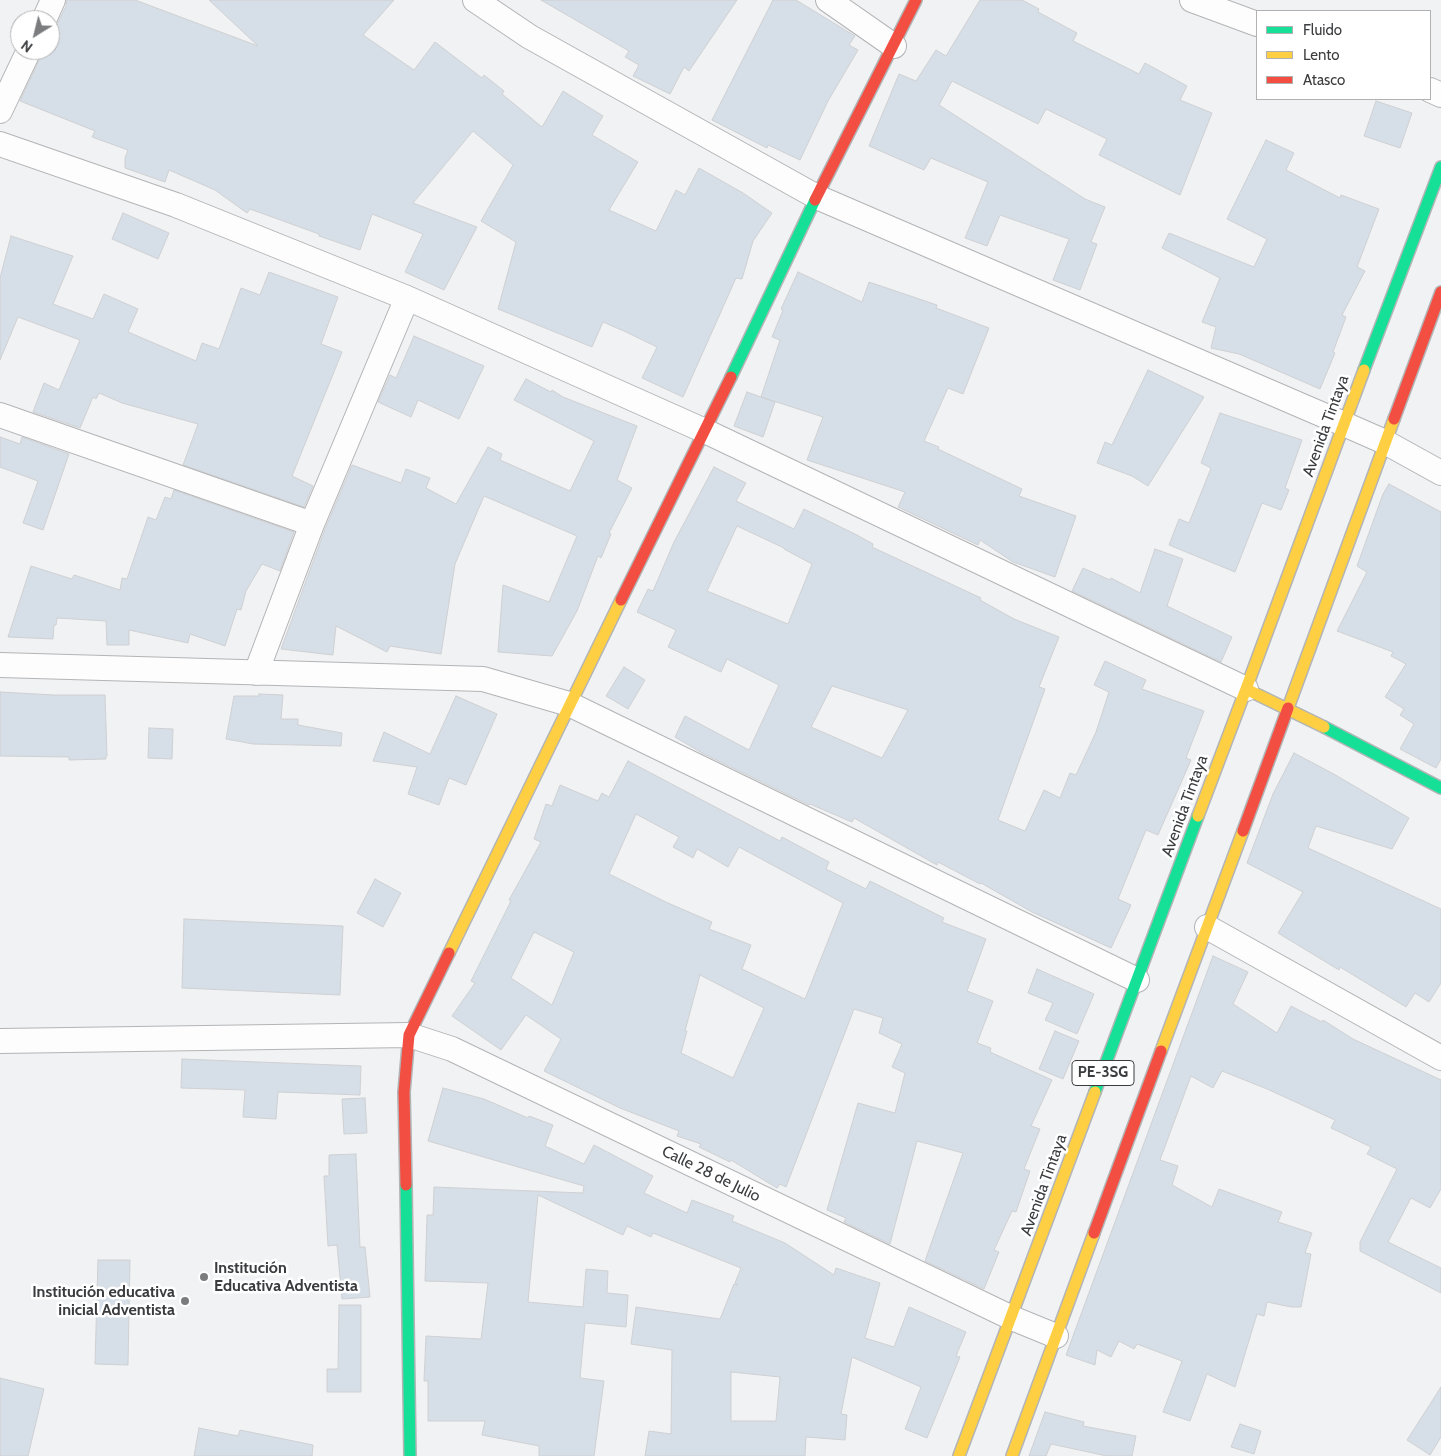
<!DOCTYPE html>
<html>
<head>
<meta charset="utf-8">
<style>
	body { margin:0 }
	#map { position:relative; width:1441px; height:1456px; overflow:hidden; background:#f0f2f4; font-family:Cabin,sans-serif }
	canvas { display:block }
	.legend { position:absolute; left:1256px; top:10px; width:175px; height:90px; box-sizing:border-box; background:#fff; border:1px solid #b1b1b2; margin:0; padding:6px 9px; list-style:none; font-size:15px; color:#3b3c3e }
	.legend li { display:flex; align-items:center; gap:10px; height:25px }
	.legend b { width:25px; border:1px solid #b1b1b2 }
	.north { position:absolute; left:10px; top:10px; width:50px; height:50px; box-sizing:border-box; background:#fff; border:1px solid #b1b1b2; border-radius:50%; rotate:216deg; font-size:14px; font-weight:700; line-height:20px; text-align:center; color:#3b3c3e }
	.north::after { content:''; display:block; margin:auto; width:18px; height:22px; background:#7a7c7e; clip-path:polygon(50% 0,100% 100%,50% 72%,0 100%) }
</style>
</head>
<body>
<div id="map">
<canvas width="1441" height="1456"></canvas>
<ul class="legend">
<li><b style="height:6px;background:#16e098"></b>Fluido</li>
<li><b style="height:6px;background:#ffcf43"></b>Lento</li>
<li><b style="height:6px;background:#f24e42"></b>Atasco</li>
</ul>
<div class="north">N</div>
</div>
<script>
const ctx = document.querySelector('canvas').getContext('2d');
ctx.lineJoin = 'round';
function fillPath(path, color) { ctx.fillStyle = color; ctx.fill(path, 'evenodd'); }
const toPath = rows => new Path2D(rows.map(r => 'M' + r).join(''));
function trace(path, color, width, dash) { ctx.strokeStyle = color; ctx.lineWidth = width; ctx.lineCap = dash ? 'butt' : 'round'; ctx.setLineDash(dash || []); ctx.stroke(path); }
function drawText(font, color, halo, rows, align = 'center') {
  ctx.font = font + ' Cabin,sans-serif'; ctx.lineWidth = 5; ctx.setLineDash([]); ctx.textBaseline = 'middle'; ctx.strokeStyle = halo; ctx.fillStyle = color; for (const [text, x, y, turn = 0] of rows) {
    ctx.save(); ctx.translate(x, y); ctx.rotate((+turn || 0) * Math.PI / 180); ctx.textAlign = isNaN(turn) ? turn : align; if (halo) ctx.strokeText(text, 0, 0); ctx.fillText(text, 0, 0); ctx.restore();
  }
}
const building = toPath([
	[67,0,135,0,258,46,209,0,394,0,363,35,414,70,435,42,482,78,484,75,504,91,502,94,542,127,563,91,603,116,592,135,638,162,609,210,656,231,676,190,685,195,699,168,743,193,772,213,753,241,742,279,736,278,683,397,642,378,657,347,626,332,603,322,592,347,498,309,516,242,481,221,513,165,473,131,413,203,477,227,444,290,405,272,423,234,372,214,360,250,319,236,319,234,250,209,247,213,215,190,169,170,165,182,125,168,125,158,128,150,92,137,95,131,20,101,41,56,43,50,50,50,50,38,66,6,67,0],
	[541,0,737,0,689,71,684,67,670,94,633,76,639,65,625,57,629,51,541,0],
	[773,0,796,0,855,36,849,45,858,50,828,101,800,160,768,145,767,148,712,120,773,0],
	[980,0,1022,0,1039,9,1038,12,1077,33,1073,41,1139,74,1145,63,1187,86,1180,100,1212,113,1180,195,1099,155,1107,139,1046,109,1038,124,952,81,939,105,1085,199,1105,207,1091,242,1097,244,1080,290,1053,280,1069,239,1000,215,987,246,965,238,988,182,931,158,924,170,869,146,899,74,916,81,936,50,946,56,980,0],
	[1376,101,1412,113,1400,148,1364,136,1376,101],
	[1266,140,1294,153,1286,170,1340,198,1341,195,1379,209,1357,267,1365,271,1342,315,1346,317,1333,352,1335,353,1320,389,1239,354,1211,348,1216,327,1202,322,1220,278,1162,248,1169,233,1254,267,1267,239,1227,219,1266,140],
	[123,213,169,233,158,259,112,239,123,213],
	[11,236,73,256,53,304,93,319,104,294,138,309,128,332,196,361,202,343,219,349,241,288,260,295,269,272,338,297,321,344,342,352,292,476,313,486,304,507,183,465,198,424,122,403,99,393,96,399,93,397,80,428,33,412,44,383,59,390,80,340,18,317,0,360,0,278,11,236],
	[798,272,862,302,869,282,937,305,936,308,989,328,963,394,948,388,924,441,939,447,938,449,1022,489,1019,496,1076,516,1055,577,1013,562,980,540,978,545,898,507,905,492,807,460,823,417,761,397,780,340,772,337,783,310,781,309,798,272],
	[414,336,484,366,459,419,418,400,411,417,378,402,390,375,396,378,414,336],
	[1148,370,1204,397,1148,486,1132,476,1097,463,1105,442,1112,445,1148,370],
	[526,379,551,392,552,390,563,397,637,426,617,480,632,488,609,533,611,534,601,558,598,556,577,611,552,656,498,652,503,585,549,602,577,536,484,496,455,564,441,654,390,646,387,652,336,626,333,655,281,649,325,529,352,465,401,483,406,469,430,478,426,488,456,504,488,447,502,454,500,460,570,491,594,441,514,400,526,379],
	[747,392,775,402,763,437,734,426,747,392],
	[1220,413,1302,440,1285,488,1289,490,1281,510,1262,503,1235,572,1169,545,1179,519,1189,523,1211,468,1201,463,1220,413],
	[0,437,20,444,22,437,69,454,43,530,23,523,38,481,0,467,0,437],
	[714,467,746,483,736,501,794,529,804,509,857,535,873,544,872,547,981,598,980,600,1014,619,1059,637,1039,687,1045,689,998,820,1025,831,1044,790,1060,798,1070,773,1076,775,1096,732,1109,692,1094,685,1105,661,1146,680,1142,689,1204,711,1186,758,1191,760,1158,835,1146,830,1118,899,1131,905,1111,948,1032,912,981,883,980,884,938,862,937,865,854,818,852,822,810,804,809,805,702,753,675,737,685,716,749,750,779,685,727,659,721,672,668,647,676,630,637,612,648,589,653,591,674,542,714,467],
	[737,526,784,548,784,549,812,564,788,624,707,591,737,526],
	[832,686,908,710,882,758,811,727,832,686],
	[1389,484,1441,512,1441,759,1436,768,1400,749,1414,724,1400,715,1404,709,1385,697,1406,664,1391,656,1393,652,1337,631,1367,572,1357,566,1383,494,1389,484],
	[174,490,294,532,280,571,262,564,246,591,241,610,237,609,225,646,190,634,188,643,129,630,129,645,107,645,106,621,57,618,56,625,54,625,53,639,8,637,31,566,72,579,74,575,120,590,122,578,127,579,148,517,156,520,165,497,171,499,174,490],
	[1155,549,1183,559,1167,606,1232,637,1221,662,1072,591,1083,568,1110,580,1111,578,1140,593,1155,549],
	[624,667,645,680,628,709,606,696,624,667],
	[0,692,54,695,105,695,107,756,106,756,106,759,69,760,69,757,0,756,0,692],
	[259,694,283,695,281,719,298,719,298,725,342,733,341,746,253,744,226,739,234,696,259,696,259,694],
	[456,696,497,714,466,785,449,778,439,805,408,794,417,767,373,761,384,732,430,754,456,696],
	[149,728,173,729,172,759,148,758,149,728],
	[1294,753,1332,773,1409,818,1392,849,1316,826,1308,848,1441,909,1441,983,1429,1002,1415,993,1406,1007,1340,967,1339,970,1278,933,1303,892,1247,863,1273,794,1294,753],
	[628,761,780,841,782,837,829,862,826,869,866,889,870,881,944,918,942,922,986,939,967,991,993,1001,977,1043,991,1048,990,1052,1052,1080,1031,1126,1040,1129,1024,1169,1030,1171,1016,1212,1012,1211,994,1250,999,1252,984,1289,925,1261,963,1153,917,1141,890,1244,844,1222,846,1218,827,1210,858,1103,895,1113,905,1073,892,1067,902,1044,879,1033,883,1018,854,1009,786,1187,780,1184,777,1188,731,1160,730,1162,699,1147,701,1144,677,1136,679,1131,620,1108,544,1071,561,1039,526,1015,501,1050,452,1016,475,983,471,981,511,901,509,900,541,842,534,839,546,804,552,806,560,785,598,801,602,793,609,797,628,761],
	[636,814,679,837,673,847,693,858,697,849,728,867,739,847,843,903,805,999,742,969,751,945,709,929,712,922,668,903,609,874,636,814],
	[534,932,574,952,552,1005,511,978,534,932],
	[700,975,764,1008,733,1078,681,1053,687,1031,685,1031,700,975],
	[375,879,401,893,383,927,357,913,375,879],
	[184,919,343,926,340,995,182,988,184,919],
	[1213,956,1248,972,1233,1004,1277,1033,1291,1006,1322,1022,1323,1020,1353,1039,1441,1080,1441,1189,1430,1208,1411,1198,1388,1242,1441,1268,1441,1293,1360,1251,1360,1242,1397,1169,1367,1154,1371,1147,1331,1128,1335,1120,1267,1089,1222,1071,1213,1088,1191,1076,1160,1160,1178,1166,1172,1185,1212,1207,1219,1189,1282,1212,1278,1222,1312,1233,1305,1253,1311,1254,1301,1307,1291,1307,1267,1302,1264,1316,1257,1314,1235,1387,1207,1374,1190,1421,1163,1412,1182,1361,1137,1344,1134,1349,1119,1341,1111,1357,1097,1350,1095,1365,1066,1355,1213,956],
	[1037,969,1094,994,1077,1034,1045,1020,1053,1003,1028,993,1037,969],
	[1055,1031,1079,1041,1063,1079,1039,1069,1055,1031],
	[182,1059,361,1066,360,1095,278,1092,276,1119,243,1117,245,1090,181,1088,182,1059],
	[443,1088,484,1099,528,1118,529,1116,553,1125,545,1146,584,1164,594,1145,653,1176,644,1193,687,1213,692,1200,734,1216,732,1221,785,1243,834,1275,836,1268,880,1283,865,1338,894,1347,909,1307,966,1332,956,1356,960,1357,927,1438,905,1429,921,1387,852,1357,841,1414,847,1415,845,1440,806,1437,805,1456,645,1456,649,1431,671,1434,672,1350,631,1344,636,1307,720,1319,734,1284,738,1285,735,1283,741,1268,653,1233,651,1237,627,1226,623,1235,538,1195,528,1302,583,1307,586,1269,608,1271,607,1293,628,1295,626,1327,585,1323,580,1378,604,1381,594,1456,539,1456,539,1446,482,1435,485,1421,428,1421,428,1381,424,1381,426,1336,481,1339,488,1283,425,1281,427,1215,433,1215,434,1187,583,1193,584,1186,428,1141,443,1088],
	[731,1372,780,1377,776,1421,731,1421,731,1372],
	[365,1098,367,1133,344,1134,342,1099,365,1098],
	[356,1154,360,1247,365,1247,370,1297,342,1299,337,1245,328,1246,324,1176,329,1176,329,1155,356,1154],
	[98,1260,130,1260,128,1365,95,1364,98,1260],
	[339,1305,361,1305,361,1392,327,1392,327,1369,338,1369,339,1305],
	[0,1378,44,1389,28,1456,0,1456,0,1378],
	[1441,1387,1441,1437,1430,1455,1407,1440,1441,1387],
	[1045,1412,1084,1422,1083,1426,1136,1436,1132,1456,1107,1456,1051,1444,1046,1456,1029,1456,1045,1412],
	[1240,1424,1261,1431,1254,1454,1231,1447,1240,1424],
	[199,1428,238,1436,240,1430,313,1445,312,1456,194,1456,199,1428]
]);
const street = toPath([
	[475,0,530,37,817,197,1344,424,1385,442,1441,473],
	[828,0,894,46],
	[1192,0,1257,24],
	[44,20,53,0],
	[1430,90,1441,95],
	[0,111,29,50],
	[0,144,176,205,407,298,705,431,1246,689],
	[0,415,312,524],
	[0,665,483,679,569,704,1137,980],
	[256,673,312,524,407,298],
	[1207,927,1441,1058],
	[0,1041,409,1035,452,1049,1012,1318,1056,1336]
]);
const fast = toPath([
	[1364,370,1441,167],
	[731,377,815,200],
	[1324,727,1441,788],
	[1095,1092,1198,816],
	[406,1185,410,1456]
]);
const slow = toPath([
	[1246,689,1364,370],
	[1288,708,1394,419],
	[1198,816,1246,689,1324,727],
	[449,953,621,600],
	[1161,1051,1243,831],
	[959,1456,1095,1092],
	[1012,1456,1094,1233]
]);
const jam = toPath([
	[815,200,916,0],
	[1394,419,1441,292],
	[621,600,731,377],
	[1243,831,1288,708],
	[406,1185,404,1092,409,1035,449,953],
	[1094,1233,1161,1051]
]);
const markers = [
	[204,1277,5,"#7a7c7e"],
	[185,1301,5,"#7a7c7e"]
];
const shields = [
	[1103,1073,62]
];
const shieldNames = [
	["PE-3SG",1103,1073]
];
const streetNames = [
	["Avenida Tintaya",1326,426,-70],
	["Avenida Tintaya",1185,806,-70],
	["Calle 28 de Julio",711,1174,26],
	["Avenida Tintaya",1044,1185,-70]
];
const poiNames = [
	["Institución",214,1268],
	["Educativa Adventista",214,1286],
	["Institución educativa",175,1292,"right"],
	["inicial Adventista",175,1310,"right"]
];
fillPath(building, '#d6dee7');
trace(building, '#cfd0d2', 1);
trace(street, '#b3b4b6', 26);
trace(fast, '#b3b4b6', 14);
trace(slow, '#b3b4b6', 14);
trace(jam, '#b3b4b6', 14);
trace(street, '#fdfdfd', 24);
trace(fast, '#16e098', 11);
trace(slow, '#ffcf43', 11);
trace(jam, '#f24e42', 11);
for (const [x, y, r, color] of markers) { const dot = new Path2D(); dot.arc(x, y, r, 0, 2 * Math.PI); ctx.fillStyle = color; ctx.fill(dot); trace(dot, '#fff', 2); }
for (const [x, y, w] of shields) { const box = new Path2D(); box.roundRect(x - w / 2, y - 12.5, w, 25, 4); ctx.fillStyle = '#fff'; ctx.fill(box); trace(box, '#3b3c3e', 1); }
drawText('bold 15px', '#3b3c3e', null, shieldNames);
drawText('16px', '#3b3c3e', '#fff', streetNames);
drawText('bold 16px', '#3b3c3e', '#fff', poiNames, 'left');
</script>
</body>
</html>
